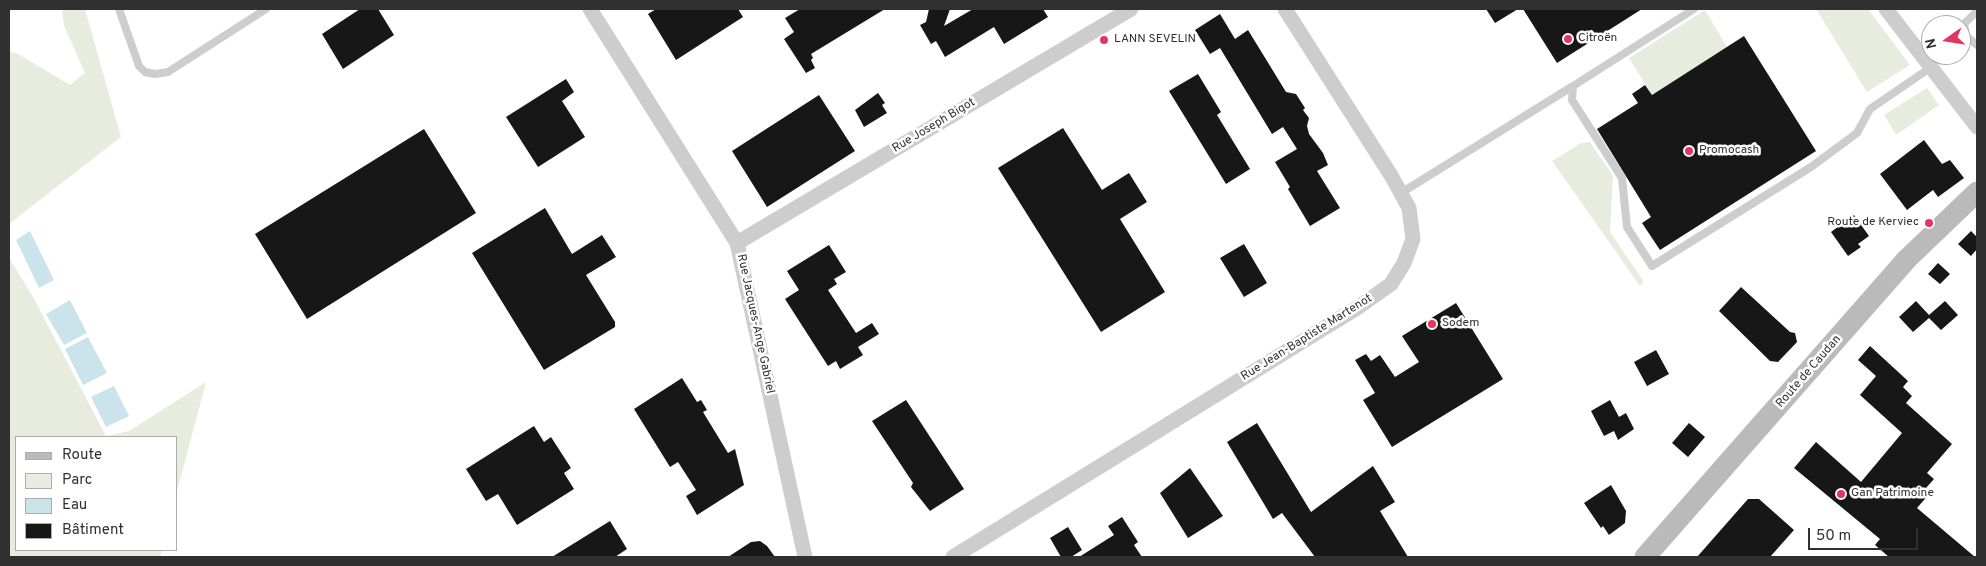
<!DOCTYPE html>
<html>
<head>
<meta charset="utf-8">
<style>
	body { margin:0 }
	#map { position:relative; width:1986px; height:566px; overflow:hidden; background:#fff; font-family:Overpass,sans-serif }
	canvas { display:block }
	.frame { position:absolute; inset:0; border:10px solid #303030; pointer-events:none }
	.legend { position:absolute; left:15px; top:436px; width:162px; height:115px; box-sizing:border-box; background:#fff; border:1px solid #acacac; margin:0; padding:6px 9px; list-style:none; font-size:15px; color:#303030 }
	.legend li { display:flex; align-items:center; gap:10px; height:25px }
	.legend b { width:25px; border:1px solid #acacac }
	.north { position:absolute; left:1921px; top:15px; width:50px; height:50px; box-sizing:border-box; background:#fff; border:1px solid #acacac; border-radius:50%; rotate:257deg; font-size:14px; font-weight:700; line-height:20px; text-align:center; color:#303030 }
	.north::after { content:''; display:block; margin:auto; width:18px; height:22px; background:#e23660; clip-path:polygon(50% 0,100% 100%,50% 72%,0 100%) }
	.scale { position:absolute; left:1808px; top:528px; width:110px; height:22px; box-sizing:border-box; border:2px solid #303030; border-top:0; padding-left:6px; font-size:15px; line-height:18px; white-space:nowrap; color:#303030; -webkit-text-stroke:4px #fff; paint-order:stroke }
</style>
</head>
<body>
<div id="map">
<canvas width="1986" height="566"></canvas>
<div class="frame"></div>
<ul class="legend">
<li><b style="height:6px;background:#bababa"></b>Route</li>
<li><b style="height:14px;background:#e8ecde"></b>Parc</li>
<li><b style="height:14px;background:#cbe4ec"></b>Eau</li>
<li><b style="height:14px;background:#171717"></b>Bâtiment</li>
</ul>
<div class="north">N</div>
<div class="scale">50 m</div>
</div>
<script>
const ctx = document.querySelector('canvas').getContext('2d');
ctx.lineJoin = 'round';
function fillPath(path, color) { ctx.fillStyle = color; ctx.fill(path, 'evenodd'); }
const toPath = rows => new Path2D(rows.map(r => 'M' + r).join(''));
function trace(path, color, width, dash) { ctx.strokeStyle = color; ctx.lineWidth = width; ctx.lineCap = dash ? 'butt' : 'round'; ctx.setLineDash(dash || []); ctx.stroke(path); }
function drawText(font, color, halo, rows, align = 'center') {
  ctx.font = font + ' Overpass,sans-serif'; ctx.lineWidth = 5; ctx.setLineDash([]); ctx.textBaseline = 'middle'; ctx.strokeStyle = halo; ctx.fillStyle = color; for (const [text, x, y, turn = 0] of rows) {
    ctx.save(); ctx.translate(x, y); ctx.rotate((+turn || 0) * Math.PI / 180); ctx.textAlign = isNaN(turn) ? turn : align; if (halo) ctx.strokeText(text, 0, 0); ctx.fillText(text, 0, 0); ctx.restore();
  }
}
const green = toPath([
	[62,9,85,9,121,137,9,224,9,51,18,54,70,85,85,73,64,26],
	[1816,9,1868,9,1910,65,1867,92],
	[1705,10,1727,47,1652,95,1629,58],
	[1927,88,1939,105,1896,135,1884,115],
	[1590,142,1613,176,1610,232,1644,282,1640,286,1552,161,1581,143],
	[9,258,32,295,106,436,129,431,206,382,176,495,176,437,16,437,16,550,162,550,160,557,9,557]
]);
const water = toPath([
	[30,231,54,280,39,288,16,240],
	[70,300,87,333,64,345,46,314],
	[88,337,107,373,83,385,65,349],
	[114,386,129,416,106,427,91,397]
]);
const building = toPath([
	[360,9,378,9,394,35,343,69,322,34],
	[656,9,738,9,743,17,676,60,648,14],
	[800,9,885,9,811,54,813,58,811,60,815,68,806,73,784,39,794,32,785,18],
	[929,9,950,9,944,26,973,9,1043,9,1048,17,1004,44,994,27,945,57,936,41,931,44,920,25,926,22],
	[1486,9,1518,9,1495,23],
	[1523,9,1642,9,1557,63],
	[1220,14,1235,39,1248,30,1286,92,1296,94,1305,108,1303,110,1309,118,1307,126,1309,134,1323,153,1328,165,1317,171,1340,208,1310,226,1288,189,1290,187,1275,162,1297,149,1283,127,1272,134,1220,48,1210,54,1195,30],
	[1744,36,1816,151,1660,250,1642,223,1651,217,1597,129,1638,103,1632,94,1645,85,1652,95],
	[1198,74,1221,112,1217,115,1250,169,1226,184,1169,91],
	[566,79,574,92,562,101,585,137,538,167,506,117],
	[878,93,885,103,882,105,887,113,864,127,855,110],
	[819,95,855,151,767,207,732,151],
	[1063,128,1102,190,1129,173,1147,202,1120,219,1165,292,1101,332,998,168],
	[424,129,476,213,307,319,255,234],
	[1924,140,1942,164,1950,160,1964,178,1938,197,1933,190,1907,210,1880,174],
	[545,208,572,254,602,235,616,257,586,275,615,322,615,327,544,370,472,253],
	[1854,215,1869,236,1858,244,1861,247,1848,256,1831,232],
	[1971,231,1977,237,1977,249,1971,256,1958,244],
	[1244,244,1267,283,1244,297,1220,258],
	[829,245,846,272,834,279,837,284,828,290,856,333,872,323,879,334,858,347,863,355,840,369,836,361,828,366,785,299,799,290,787,271],
	[1938,263,1950,274,1940,284,1928,274],
	[1741,287,1790,332,1795,333,1797,342,1778,362,1770,361,1719,311],
	[1916,301,1929,315,1945,301,1958,315,1941,330,1929,318,1913,332,1899,317],
	[1456,303,1503,379,1392,447,1363,400,1375,393,1355,360,1366,354,1371,361,1380,355,1395,377,1419,362,1402,336],
	[1870,346,1908,381,1903,387,1912,396,1906,403,1952,444,1927,473,1934,479,1926,488,1931,492,1917,508,1975,557,1889,557,1875,545,1880,539,1794,468,1816,442,1861,482,1902,433,1860,395,1876,376,1858,360],
	[1656,350,1669,374,1647,386,1634,362],
	[682,378,697,402,701,400,707,410,703,412,728,453,735,449,744,485,697,515,686,496,696,490,678,462,670,467,634,409],
	[906,400,964,489,930,511,911,487,913,483,872,421],
	[1610,400,1619,417,1626,413,1634,429,1618,440,1614,431,1604,436,1591,411],
	[1257,423,1311,512,1373,466,1395,502,1380,511,1408,557,1315,557,1282,513,1273,519,1227,442],
	[1689,423,1705,437,1688,457,1672,443],
	[534,426,544,442,551,437,571,468,564,473,574,489,517,525,498,494,486,501,466,469],
	[1190,468,1223,516,1188,538,1160,493],
	[1611,485,1626,511,1625,523,1609,535,1603,526,1601,528,1584,503],
	[1748,499,1759,499,1794,530,1770,557,1697,557],
	[1122,517,1138,542,1134,545,1142,557,1079,557,1114,535,1108,526],
	[610,521,627,549,615,557,552,557],
	[1068,527,1082,550,1071,557,1061,557,1050,538],
	[760,541,767,546,775,557,728,557,751,542]
]);
const lane = toPath([
	[119,9,139,66,145,72,155,74,168,72,266,9],
	[1694,9,1573,86,1572,100,1622,178,1627,227,1652,266,1811,167,1857,133,1870,109,1930,68],
	[1977,11,1964,24,1966,36,1977,45],
	[1401,193,1573,86]
]);
const street = toPath([
	[590,9,737,243,805,557],
	[1886,9,1977,127],
	[737,243,1131,9],
	[953,557,1360,306,1391,284,1404,263,1413,239,1409,208,1392,177,1285,9]
]);
const secondary = toPath([
	[1645,557,1907,259,1977,192]
]);
const markers = [
	[1568,39,5,"#e23660"],
	[1104,40,5,"#e23660"],
	[1689,151,5,"#e23660"],
	[1929,223,5,"#e23660"],
	[1432,324,5,"#e23660"],
	[1841,494,5,"#e23660"]
];
const poiNames = [
	["Citroën",1578,39],
	["LANN SEVELIN",1114,40],
	["Promocash",1699,151],
	["Route de Kerviec",1919,223,"right"],
	["Sodem",1442,324],
	["Gan Patrimoine",1851,494]
];
const streetNames = [
	["Rue Joseph Bigot",934,126,-31],
	["Rue Jacques-Ange Gabriel",755,324,78],
	["Rue Jean-Baptiste Martenot",1307,338,-32],
	["Route de Caudan",1809,372,-49]
];
fillPath(green, '#e8ecde');
fillPath(water, '#cbe4ec');
fillPath(building, '#171717');
trace(lane, '#cdcdcd', 8);
trace(street, '#cdcdcd', 15);
trace(secondary, '#bababa', 21);
for (const [x, y, r, color] of markers) { const dot = new Path2D(); dot.arc(x, y, r, 0, 2 * Math.PI); ctx.fillStyle = color; ctx.fill(dot); trace(dot, '#fff', 2); }
drawText('12px', '#303030', '#fff', poiNames, 'left');
drawText('12px', '#303030', '#fff', streetNames);
</script>
</body>
</html>
